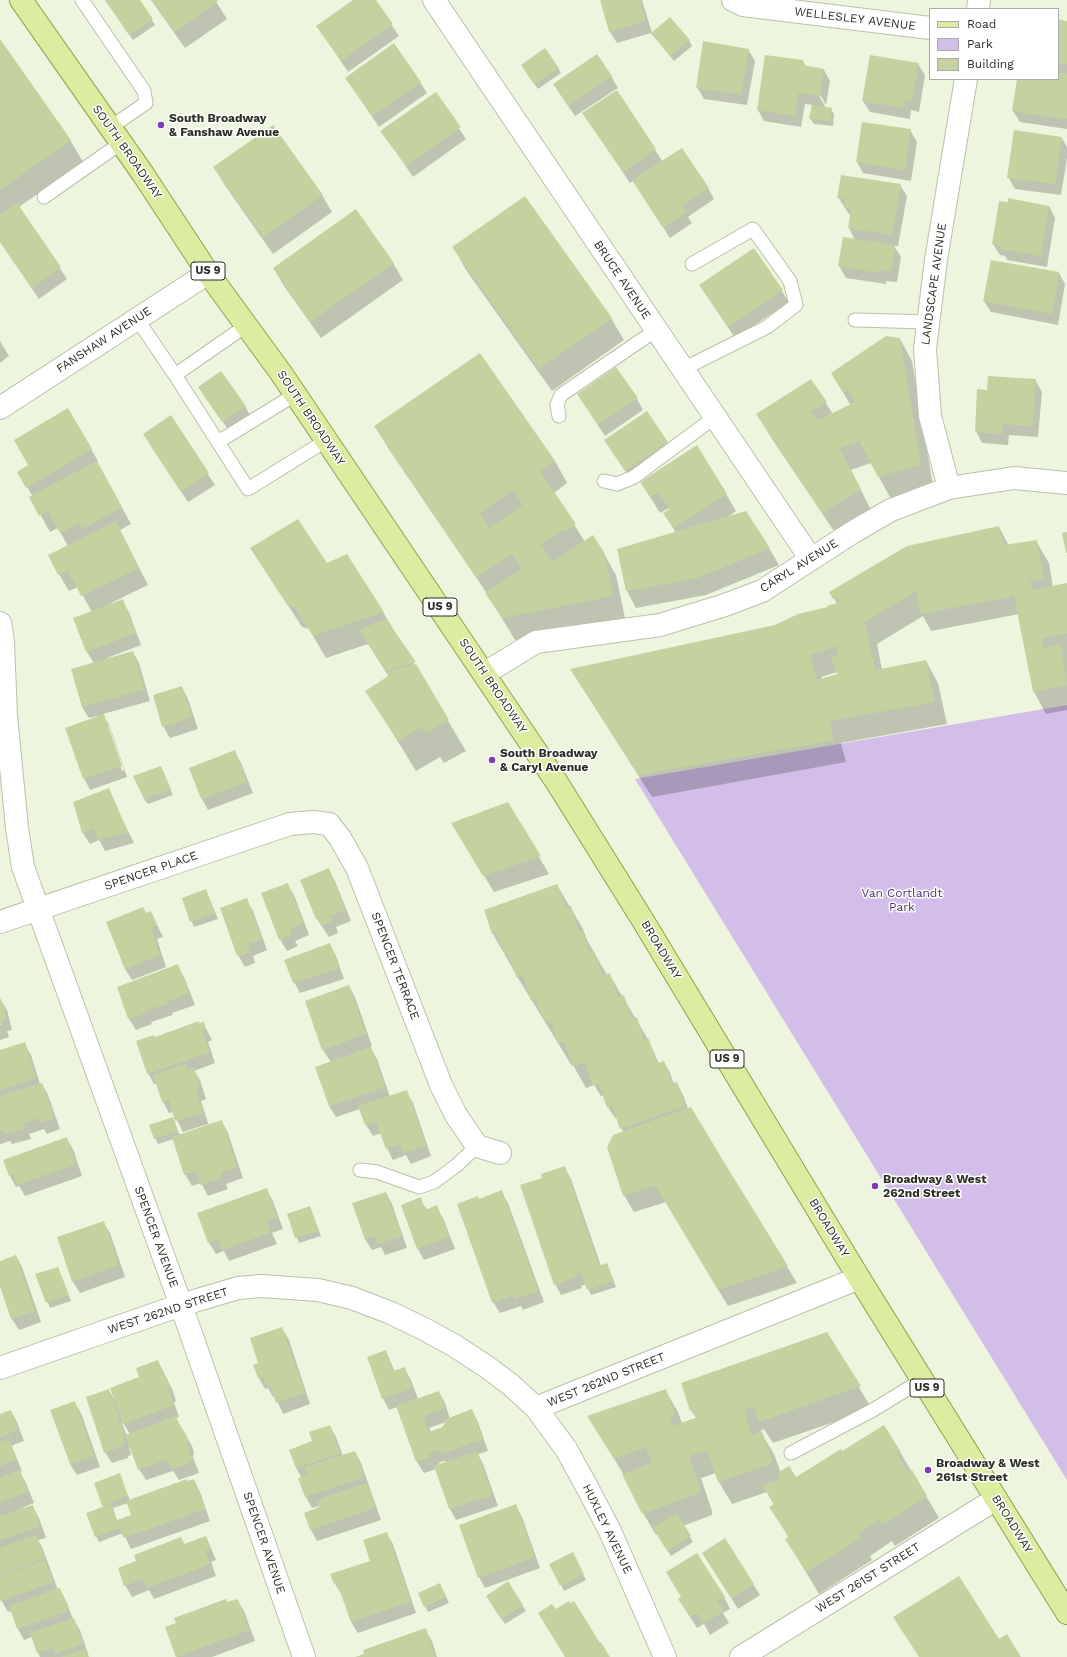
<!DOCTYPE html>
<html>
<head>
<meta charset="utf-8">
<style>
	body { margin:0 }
	#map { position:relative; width:1067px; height:1657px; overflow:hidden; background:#eef5de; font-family:"Work Sans",sans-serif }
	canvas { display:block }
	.legend { position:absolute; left:929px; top:8px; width:130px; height:72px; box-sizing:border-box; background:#fff; border:1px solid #abaca8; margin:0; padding:5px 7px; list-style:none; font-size:12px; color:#2c2f26 }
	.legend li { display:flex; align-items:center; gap:8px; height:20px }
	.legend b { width:20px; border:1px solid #abaca8 }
</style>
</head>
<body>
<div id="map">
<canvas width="1067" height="1657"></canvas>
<ul class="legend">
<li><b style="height:5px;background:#dceca0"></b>Road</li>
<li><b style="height:11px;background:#d2bee8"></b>Park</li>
<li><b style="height:11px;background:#c5d2a0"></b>Building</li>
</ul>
</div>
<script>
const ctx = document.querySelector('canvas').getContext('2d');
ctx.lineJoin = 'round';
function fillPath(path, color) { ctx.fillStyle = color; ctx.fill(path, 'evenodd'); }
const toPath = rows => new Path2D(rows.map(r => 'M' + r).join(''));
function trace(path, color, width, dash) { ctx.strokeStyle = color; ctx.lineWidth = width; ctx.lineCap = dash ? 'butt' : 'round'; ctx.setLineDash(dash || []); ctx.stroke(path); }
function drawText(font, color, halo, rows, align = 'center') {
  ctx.font = font + ' "Work Sans",sans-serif'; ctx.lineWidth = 3; ctx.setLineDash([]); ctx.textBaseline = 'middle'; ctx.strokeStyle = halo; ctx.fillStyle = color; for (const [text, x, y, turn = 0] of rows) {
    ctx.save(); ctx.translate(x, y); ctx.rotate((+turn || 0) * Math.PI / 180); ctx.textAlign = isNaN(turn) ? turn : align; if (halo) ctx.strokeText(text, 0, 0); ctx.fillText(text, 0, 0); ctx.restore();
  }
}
const green = toPath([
	[1067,705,1067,1480,635,779]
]);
const shadow = toPath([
	[105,0,139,0,155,25,133,40],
	[151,0,215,0,227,19,185,48],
	[355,0,375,0,399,36,348,72,318,27],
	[601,0,642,0,652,33,689,40,692,46,674,61,651,33,617,43,610,32],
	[1058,20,1067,22,1067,129,1020,122,1013,111,1018,79,1058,79],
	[0,41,70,140,83,162,19,207,67,279,39,299,0,242],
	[748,49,755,61,747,105,704,99,697,87],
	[803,61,806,67,824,70,830,81,826,105,818,91,817,92,826,108,831,109,834,114,833,126,814,124,810,118,813,105,805,104,801,127,764,121,758,110],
	[918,64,925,75,919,112,911,110,910,119,870,112,863,101],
	[558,68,561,73,538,89,525,71],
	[611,76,618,88,575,116,554,85],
	[346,78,420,82,427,93,379,127],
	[616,92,663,162,708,188,714,199,688,217,692,223,670,238,633,181,630,183,584,114],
	[435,93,466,139,413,177,382,131],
	[910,130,917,142,911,181,863,173,857,162],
	[1062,138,1067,147,1067,158,1061,195,1015,189,1008,177],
	[214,167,322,195,332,212,273,254,224,184],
	[900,185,907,196,898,246,894,246,901,257,897,282,886,281,886,284,846,278,839,266,843,238,855,240,849,228,851,217,838,197],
	[1049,206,1055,218,1047,267,1007,260,1005,256,1000,255,993,244],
	[454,248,611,318,624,340,552,391,466,270],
	[754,249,789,302,735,338,707,296],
	[393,263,403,280,321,338,284,286,274,269],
	[1059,273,1065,284,1058,325,991,312,984,301],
	[900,339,912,361,933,486,891,499,871,463,851,470,872,512,836,534,770,436,758,414,811,381,833,414,851,406,832,373],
	[0,341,9,356,0,363],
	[480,354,555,461,567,483,554,493,585,542,603,552,616,575,625,618,515,640,488,595,388,448,376,426],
	[1035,380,1042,392,1038,437,1009,435,1008,445,982,443,976,431,988,391],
	[578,395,637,399,643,410,605,436],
	[206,398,245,406,251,417,230,432],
	[68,409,98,461,97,462,131,524,120,530,148,585,109,604,109,606,122,601,129,612,141,645,107,658,108,659,133,652,139,663,150,701,103,714,110,727,127,777,90,790,84,778,98,717,98,716,89,718,82,707,72,670,94,663,87,652,92,612,78,587,69,591,59,574,68,546,58,528,50,532,31,498,33,497,18,472,29,465],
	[107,726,109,726,124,770,122,771],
	[647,412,674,454,633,482,612,451],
	[170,417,215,485,188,502,150,445],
	[641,482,726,494,736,511,728,517,769,548,779,565,706,595,636,608,627,591,618,550,676,533,665,514,670,510,669,508,660,513],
	[999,527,1009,546,1036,541,1049,563,1053,587,1067,584,1067,710,1046,714,1034,692,1019,614,931,631,923,616,877,644,882,670,926,661,938,683,947,724,841,743,846,762,652,797,571,670,776,626,837,604,831,592],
	[837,672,838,675,822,680,821,677],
	[251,548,326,565,383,612,466,751,444,763,440,757,416,771,367,691,389,677,368,644,326,658,309,629,302,627],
	[182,687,188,699,198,729,170,738,163,726],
	[234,752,241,763,253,793,208,810,202,799,190,768],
	[163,772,173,795,148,804,144,799],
	[108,790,134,843,105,851,99,840,90,844,83,833,74,803],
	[507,803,549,874,494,892,462,840],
	[329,870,335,881,351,921,336,927,338,933,329,937,317,919,302,880],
	[287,884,294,895,309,935,295,941,298,946,287,951,280,939],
	[557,885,583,929,587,940,607,975,609,974,649,1041,659,1064,664,1062,670,1073,674,1084,677,1083,683,1095,688,1109,690,1108,797,1283,728,1306,666,1202,634,1212,624,1195,623,1132,617,1118,615,1118,608,1107,604,1095,601,1096,594,1085,586,1088,573,1065,572,1066,518,978,493,934,485,910],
	[206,890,218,919,194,927,183,898],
	[246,899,253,911,267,950,253,956,255,963,245,967,238,955],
	[151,912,163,937,157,939,166,967,132,980,125,969,107,922],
	[330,944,336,956,344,979,300,993,294,982],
	[177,965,184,977,195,1005,172,1013,173,1015,151,1022,152,1024,136,1030,129,1019,118,988],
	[349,986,355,997,372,1046,370,1047,377,1059,390,1097,406,1091,413,1103,431,1156,411,1164,406,1155,393,1160,387,1148,382,1133,373,1136,366,1125,360,1109,336,1117,329,1106,316,1068,331,1062,323,1050],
	[0,999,7,1010,12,1030,7,1031,9,1037,0,1040],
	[203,1023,212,1040,208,1042,215,1063,194,1071,200,1080,206,1099,201,1101,209,1126,222,1122,228,1133,243,1178,226,1184,228,1189,208,1196,201,1183,192,1186,185,1174,174,1139,158,1144,155,1138,173,1119,180,1136,208,1126,208,1124,183,1132,173,1112,169,1113,163,1102,157,1084,154,1084,148,1073,154,1038],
	[24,1043,31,1055,40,1084,42,1084,48,1095,60,1129,47,1134,44,1129,29,1134,31,1139,12,1144,10,1141,0,1144,0,1051],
	[66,1138,73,1149,82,1176,25,1196,19,1186,16,1187,10,1176,4,1161],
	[565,1168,571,1179,601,1266,607,1264,616,1287,591,1295,586,1284,581,1286,582,1288,561,1295,555,1284,543,1178],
	[266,1189,273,1201,283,1229,272,1233,277,1244,229,1261,224,1251,216,1254,209,1243,198,1213],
	[501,1192,508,1203,544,1302,523,1310,521,1306,500,1313,493,1302,479,1200],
	[386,1193,392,1204,407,1248,385,1255,381,1247,372,1250,365,1239],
	[420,1199,427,1210,436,1207,443,1218,455,1249,424,1260,418,1249],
	[310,1207,321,1236,299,1243,288,1215],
	[103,1222,110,1233,125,1277,80,1293,73,1282],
	[16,1256,22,1267,41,1322,19,1330,12,1319,0,1284,0,1262],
	[58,1268,71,1301,50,1308,37,1275],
	[282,1328,289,1340,310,1404,283,1414,275,1396,273,1397,268,1388,265,1389,259,1378,254,1365,259,1363],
	[826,1333,872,1409,773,1443,764,1429,760,1431,774,1454,781,1473,796,1478,842,1452,900,1452,939,1518,895,1546,892,1541,870,1556,872,1560,819,1594,786,1539,789,1538,771,1507,774,1505,767,1492,732,1504,719,1482,716,1473,701,1478,712,1511,712,1515,683,1526,693,1542,671,1556,658,1535,656,1535,643,1513,624,1475,602,1439,665,1390,678,1412,682,1423,696,1418,691,1410],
	[386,1351,395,1372,404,1368,411,1380,418,1399,439,1392,445,1403,450,1419,472,1411,478,1422,488,1451,478,1454,483,1464,498,1506,456,1520,450,1509,436,1469,424,1473,417,1462,397,1407,389,1410,383,1398],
	[446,1422,443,1427,431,1432,429,1428],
	[442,1461,447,1462,436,1466],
	[158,1361,173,1391,176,1401,174,1402,179,1417,176,1418,192,1446,194,1452,193,1457,199,1473,179,1480,173,1471,146,1480,139,1469,130,1445,129,1448,131,1455,128,1456,128,1458,112,1463,105,1452,109,1391,115,1400],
	[122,1423,123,1423,130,1434,127,1436],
	[74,1402,81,1413,100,1467,77,1475,70,1464],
	[11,1411,17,1422,24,1441,13,1445,12,1447,22,1471,20,1472,26,1483,34,1503,20,1509,21,1510,32,1506,39,1518,46,1538,38,1540,42,1547,58,1590,60,1589,66,1601,73,1619,80,1630,89,1657,40,1657,32,1637,24,1640,18,1629,11,1611,8,1612,0,1598,0,1415],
	[330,1426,336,1437,343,1456,355,1452,361,1463,381,1520,317,1541,311,1530,320,1508,319,1506,312,1508,306,1497,302,1478,296,1468,314,1442],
	[119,1474,130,1500,194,1480,200,1492,210,1521,131,1549,123,1533,99,1542,96,1536,104,1507,103,1506],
	[128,1503,132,1516,117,1521,113,1508],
	[515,1505,522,1517,540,1568,485,1588,479,1577],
	[386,1533,393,1544,416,1613,358,1633,351,1622,342,1595,335,1584,371,1561],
	[206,1537,216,1560,211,1562,216,1576,154,1599,149,1590,132,1597,125,1585,138,1561,181,1538,185,1545],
	[575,1558,586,1580,564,1591,551,1564],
	[710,1564,753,1584,760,1595,738,1609],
	[508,1583,526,1611,505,1624,490,1601],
	[443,1590,449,1603,428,1612,419,1593],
	[724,1597,730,1609,723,1613,729,1623,710,1635,704,1624,697,1628,686,1610],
	[237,1600,244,1611,255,1641,212,1657,177,1657,166,1627],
	[425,1630,432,1641,437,1657,358,1657]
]);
const building = toPath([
	[105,0,140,0,153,19,129,35],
	[152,0,217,0,218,1,175,32],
	[353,0,376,0,393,24,341,61,316,26],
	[600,0,640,0,646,21,609,32],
	[670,17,690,40,670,56,651,33],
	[1058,19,1067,21,1067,64,1058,63],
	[0,39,71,140,0,190],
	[703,41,749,49,741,94,696,88],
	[394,43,421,82,372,116,345,78],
	[545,48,559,68,534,84,521,65],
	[597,54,612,76,568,106,553,84],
	[765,55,803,60,803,65,824,69,820,96,798,93,795,116,757,110],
	[870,55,919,63,912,101,905,99,904,108,862,101],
	[1058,72,1067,74,1067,119,1012,111,1017,79,1058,79],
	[617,90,656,149,623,172,582,113],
	[436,92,461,127,406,166,380,131],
	[812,105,832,108,830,121,809,119],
	[862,122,911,129,905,170,856,162],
	[273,125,323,195,263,237,213,167],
	[1014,130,1062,137,1055,184,1007,178],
	[682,148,709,188,682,205,687,212,663,228,632,180],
	[841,175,901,184,892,235,848,228,851,209,844,208,846,199,837,198],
	[525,196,612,318,539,369,452,247],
	[1008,198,1049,206,1041,256,1000,249,1000,245,992,244,999,201,1008,202],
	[17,203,61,267,32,288,0,242,0,215],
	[356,209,394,263,310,322,273,268],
	[843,237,895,245,891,271,880,270,879,273,838,266],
	[754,248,783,290,728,327,699,285],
	[991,260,1059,272,1052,314,983,301],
	[886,336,900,338,921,464,878,477,859,441,839,448,861,489,822,513,756,414,811,379,827,402,811,412,818,420,855,402,847,390,843,393,831,373],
	[480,353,555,461,540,471,576,524,564,532,562,530,541,544,553,562,593,535,604,552,613,596,502,618,485,593,522,569,512,553,476,577,374,426],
	[513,490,523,505,489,528,480,513],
	[616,367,638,398,598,425,577,394],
	[221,371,246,406,222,422,198,387],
	[988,376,1036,379,1032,426,1003,424,1002,434,975,432,977,389,987,390],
	[68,408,92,449,26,488,17,472,28,465,14,440],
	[647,411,668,442,625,471,604,440],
	[171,415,209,473,181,492,143,434],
	[697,445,727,494,673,528,663,513,670,509,658,492,650,497,640,482],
	[97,461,122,507,82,529,79,523,60,533,48,511,39,516,29,497],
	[746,511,770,548,697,578,626,591,617,549],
	[298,519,327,563,347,554,384,612,313,636,295,607,288,606,250,548],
	[116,521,139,568,81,596,68,570,58,575,48,555],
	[999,526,1004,545,1037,540,1044,578,1030,581,1032,590,1067,583,1067,633,1042,638,1044,648,1061,645,1067,685,1033,692,1014,596,920,614,916,591,865,622,875,670,926,660,935,702,829,721,834,740,639,775,570,669,775,625,798,614,828,607,827,606,840,602,838,598,833,599,829,592,907,546],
	[837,646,839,654,831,657,837,674,817,680,810,655],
	[1067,532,1067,553,1066,553,1062,533],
	[123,599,136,633,86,652,73,618],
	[386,619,416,662,386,671,359,630],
	[133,651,144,689,82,707,71,669],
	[416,664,449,720,426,733,422,727,398,741,365,691,390,675,387,672],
	[182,686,192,717,162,727,153,695],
	[104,714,122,766,83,779,65,728],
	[235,750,247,782,201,799,189,768],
	[161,766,171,789,144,799,133,776],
	[109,788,128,832,98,840,94,828,82,833,73,802],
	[508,802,541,856,483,876,451,823],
	[329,868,345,910,330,916,332,921,321,926,318,918,316,919,300,880],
	[288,883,303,924,290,929,292,935,279,940,261,893],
	[557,884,566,908,571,906,579,931,582,930,590,953,594,951,603,976,610,973,618,997,624,995,632,1019,637,1017,644,1040,649,1039,657,1063,664,1061,672,1084,677,1082,685,1106,620,1129,612,1106,607,1108,599,1084,593,1085,585,1062,573,1066,564,1042,558,1044,550,1020,545,1022,536,999,531,1001,523,976,517,978,508,954,505,955,496,932,492,934,484,910],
	[206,889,215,913,190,922,182,898],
	[247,898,262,939,247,944,250,952,237,956,220,908],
	[143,907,146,913,151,911,157,925,151,928,160,955,125,969,106,922],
	[330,943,339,968,293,983,284,960],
	[178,964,189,993,166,1002,168,1004,145,1010,146,1013,128,1019,117,987],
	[349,985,366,1034,322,1050,305,1001],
	[0,997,7,1018,2,1020,3,1025,0,1026],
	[199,1021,199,1023,204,1022,206,1029,202,1030,210,1052,147,1074,136,1041,154,1035,155,1037],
	[25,1042,36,1078,0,1090,0,1050],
	[371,1047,385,1087,329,1106,315,1067],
	[186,1064,188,1070,194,1068,200,1088,196,1090,203,1113,175,1121,169,1100,162,1102,153,1075],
	[42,1083,54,1118,39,1123,38,1118,23,1123,25,1128,4,1134,3,1130,0,1131,0,1096],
	[407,1090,426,1145,403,1153,400,1144,386,1149,376,1122,365,1125,358,1106],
	[691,1107,724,1162,788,1266,718,1290,655,1185,623,1196,607,1147,613,1135],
	[173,1117,178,1131,154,1139,149,1125],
	[222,1120,237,1167,221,1172,222,1178,200,1185,196,1171,184,1175,172,1137],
	[67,1137,76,1164,17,1185,14,1175,9,1176,3,1160],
	[565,1166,599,1266,607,1263,614,1281,587,1290,581,1272,575,1274,576,1277,554,1285,520,1185,542,1178,541,1174],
	[267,1188,277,1217,267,1221,271,1232,222,1250,218,1239,208,1243,197,1213],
	[502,1190,538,1291,515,1299,514,1295,492,1303,457,1204,478,1196,479,1199],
	[386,1192,402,1236,378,1244,375,1236,365,1240,352,1203],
	[421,1197,425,1210,437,1205,449,1237,417,1249,401,1205],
	[310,1206,319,1231,295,1238,287,1214],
	[104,1221,119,1265,72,1282,57,1237],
	[16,1255,35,1311,11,1319,0,1287,0,1261],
	[58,1267,69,1295,46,1303,35,1274],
	[282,1327,305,1393,276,1403,270,1385,266,1386,263,1377,258,1378,253,1365,258,1363,250,1338],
	[827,1332,861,1386,759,1422,754,1406,744,1410,752,1435,762,1431,773,1463,718,1482,707,1450,689,1456,700,1488,699,1493,642,1514,622,1474,652,1463,646,1447,614,1459,587,1416,666,1389,675,1415,670,1417,672,1426,696,1418,693,1410,690,1411,681,1383],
	[386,1350,393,1371,405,1367,412,1388,382,1399,367,1357],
	[158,1360,164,1376,167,1378,170,1386,170,1390,168,1390,174,1405,123,1424,110,1388,139,1377,136,1368],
	[109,1389,124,1434,123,1436,125,1444,122,1444,123,1446,104,1453,86,1397],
	[439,1391,445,1408,423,1416,429,1432,443,1427,446,1419,472,1409,483,1439,444,1453,435,1450,429,1455,430,1457,416,1462,396,1406],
	[75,1401,94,1456,70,1464,50,1410],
	[11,1410,18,1430,0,1437,0,1414],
	[176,1416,182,1431,184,1431,186,1434,188,1440,187,1445,193,1461,172,1470,167,1459,138,1470,125,1435],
	[330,1425,340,1453,296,1468,289,1450,312,1441,309,1432],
	[884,1425,901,1452,897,1454,908,1472,912,1470,927,1496,882,1525,879,1520,858,1533,861,1538,806,1572,785,1539,789,1537,769,1507,774,1504,762,1485,779,1480,779,1472,789,1466,796,1477,841,1449,842,1451],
	[9,1439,17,1459,0,1466,0,1442],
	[355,1451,364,1477,305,1497,298,1478,307,1475,305,1467],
	[477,1451,492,1495,449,1509,434,1466],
	[20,1470,28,1492,0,1502,0,1478],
	[120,1473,128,1496,102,1506,94,1483],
	[187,1479,188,1481,194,1479,205,1509,123,1538,120,1528,95,1537,86,1513,111,1504,117,1520,131,1515,126,1501],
	[367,1483,375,1508,310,1530,304,1513,319,1507,317,1502,321,1501,320,1499],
	[516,1504,535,1557,478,1578,459,1525],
	[33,1505,40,1526,0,1540,0,1516],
	[677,1513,691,1536,667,1551,653,1528],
	[387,1532,411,1601,351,1622,337,1583,334,1584,330,1574,370,1561,363,1540],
	[36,1535,45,1558,0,1575,0,1548],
	[206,1536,211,1548,205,1551,210,1564,147,1588,143,1579,124,1586,118,1568,136,1561,134,1555,181,1537,184,1544],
	[725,1538,754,1584,731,1598,702,1553],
	[573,1552,584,1574,560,1586,549,1564],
	[697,1553,725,1597,717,1601,724,1611,703,1624,697,1613,690,1617,678,1599,681,1597,666,1572],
	[45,1560,53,1582,0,1601,0,1576],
	[959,1576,999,1639,1007,1634,1021,1657,919,1657,893,1617],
	[508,1581,523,1605,501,1619,486,1596],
	[440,1583,446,1597,424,1607,418,1593],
	[60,1588,68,1611,17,1629,9,1606],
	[226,1599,227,1602,238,1599,249,1630,176,1657,165,1627,176,1623,174,1618],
	[569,1601,570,1603,574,1601,600,1643,601,1642,610,1657,565,1657,538,1613,552,1604,556,1609],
	[74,1618,83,1644,55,1654,53,1648,37,1653,30,1633],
	[426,1628,435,1657,355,1657,364,1654,363,1650],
	[85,1649,88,1657,61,1657]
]);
const service = toPath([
	[82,0,144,91,146,103,111,127],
	[44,197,121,143],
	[137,319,175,375,247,325],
	[855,320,929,322],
	[683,369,767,327,796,305,790,281,753,229,692,264],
	[175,375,248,489,327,440],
	[559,416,557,405,561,395,656,330],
	[218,442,296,394],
	[604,481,617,484,634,477,715,417],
	[360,1170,377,1172,419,1187,434,1182,457,1165,477,1146],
	[791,1453,873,1410,922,1380]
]);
const minor = toPath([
	[434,0,811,559],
	[733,0,743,5,930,28],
	[978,9,979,0],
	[0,408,208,273],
	[949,488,930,416,925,349,936,260,966,79],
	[0,623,3,642,6,716,17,828,23,867,181,1305,304,1657],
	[0,922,290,824,313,822,329,824,340,838,357,868,441,1085,456,1115,477,1146,500,1153],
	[0,1368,181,1305,238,1288,261,1286,318,1290,352,1298,391,1313,426,1330,455,1346,487,1367,511,1385,536,1408,566,1449,587,1487,610,1531,665,1657],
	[536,1408,859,1278],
	[741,1657,996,1499]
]);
const tertiary = toPath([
	[485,673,536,642,660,625,725,605,762,591,853,532,891,510,949,488,1014,478,1067,483]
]);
const primary = toPath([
	[21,0,143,174,208,273,281,373,556,781,642,919,859,1278,1067,1613]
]);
const markers = [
	[161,125,4,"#7d3db2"],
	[492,760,4,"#7d3db2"],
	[875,1186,4,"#7d3db2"],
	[928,1470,4,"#7d3db2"]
];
const shields = [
	[208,271,34],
	[440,607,34],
	[727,1059,34],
	[927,1388,34]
];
const shieldNames = [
	["US 9",208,271],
	["US 9",440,607],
	["US 9",727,1059],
	["US 9",927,1388]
];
const streetNames = [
	["WELLESLEY AVENUE",855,19,7],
	["SOUTH BROADWAY",127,152,55],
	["BRUCE AVENUE",622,280,56],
	["LANDSCAPE AVENUE",934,284,-82],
	["FANSHAW AVENUE",104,340,-33],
	["SOUTH BROADWAY",311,418,56],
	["CARYL AVENUE",799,566,-32],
	["SOUTH BROADWAY",493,686,56],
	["SPENCER PLACE",151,871,-19],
	["BROADWAY",661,950,59],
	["SPENCER TERRACE",395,966,69],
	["BROADWAY",829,1228,59],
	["SPENCER AVENUE",156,1237,70],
	["WEST 262ND STREET",168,1311,-18],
	["WEST 262ND STREET",606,1380,-22],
	["BROADWAY",1012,1524,58],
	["HUXLEY AVENUE",607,1529,64],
	["SPENCER AVENUE",264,1543,71],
	["WEST 261ST STREET",868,1578,-32]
];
const poiNames = [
	["South Broadway",169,118],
	["& Fanshaw Avenue",169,132],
	["South Broadway",500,753],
	["& Caryl Avenue",500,767],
	["Broadway & West",883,1179],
	["262nd Street",883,1193],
	["Broadway & West",936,1463],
	["261st Street",936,1477]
];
const parkNames = [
	["Van Cortlandt",902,893],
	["Park",902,907]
];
fillPath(green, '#d2bee8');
fillPath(shadow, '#0003');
fillPath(building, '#c5d2a0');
trace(service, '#bac1ab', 15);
trace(minor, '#bac1ab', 24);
trace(tertiary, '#bac1ab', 24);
trace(primary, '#8fa24c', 24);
trace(service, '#fff', 13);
trace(minor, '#fff', 22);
trace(tertiary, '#fff', 22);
trace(primary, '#dceca0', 22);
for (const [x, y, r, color] of markers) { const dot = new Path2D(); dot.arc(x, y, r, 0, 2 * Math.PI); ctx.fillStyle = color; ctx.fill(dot); trace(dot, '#fff', 1.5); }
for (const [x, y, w] of shields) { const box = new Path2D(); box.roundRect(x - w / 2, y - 9, w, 18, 3); ctx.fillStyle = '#fff'; ctx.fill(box); trace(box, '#2c2f26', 1); }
drawText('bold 11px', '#2c2f26', null, shieldNames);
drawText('12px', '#2c2f26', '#fff', streetNames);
drawText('bold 12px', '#2c2f26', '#fff', poiNames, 'left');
drawText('12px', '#53366f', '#fff', parkNames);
</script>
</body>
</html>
